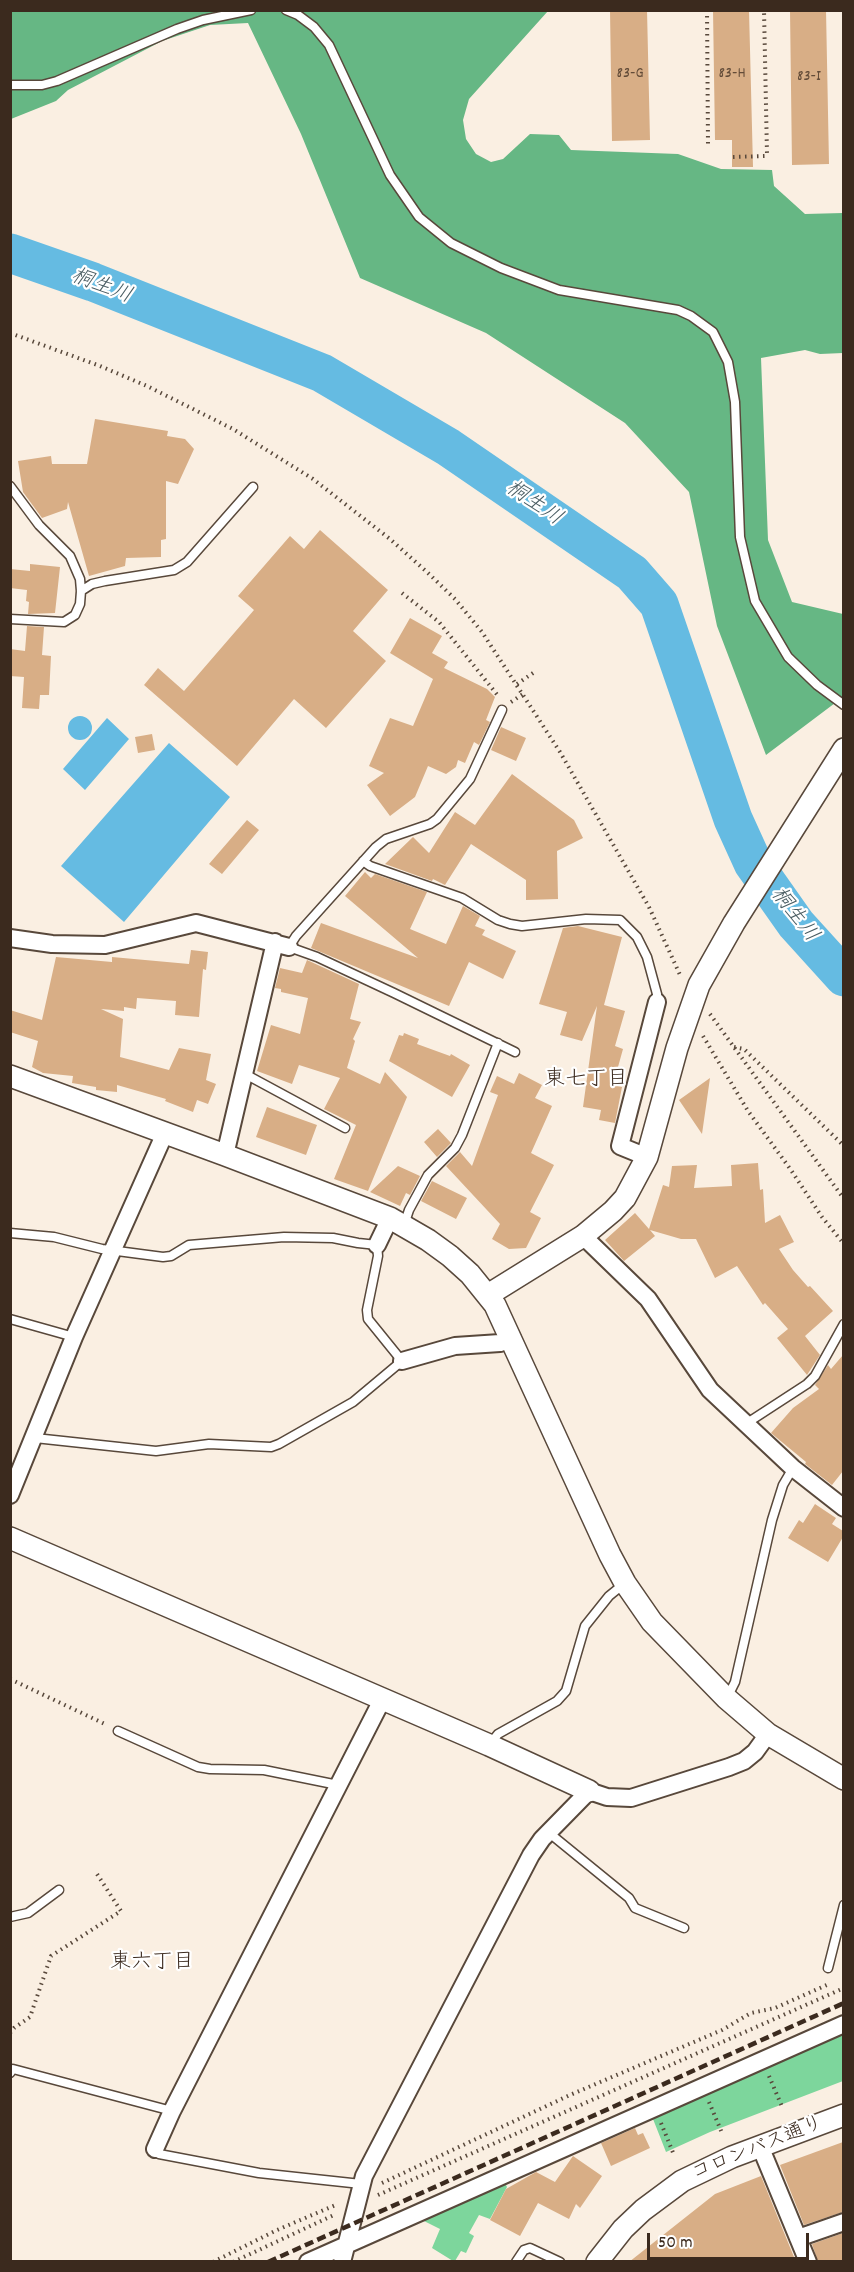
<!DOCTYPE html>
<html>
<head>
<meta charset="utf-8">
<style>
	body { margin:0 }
	#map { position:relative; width:854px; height:2272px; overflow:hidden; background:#faefe2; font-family:Dekko,sans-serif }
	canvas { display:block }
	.frame { position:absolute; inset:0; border:12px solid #3b2a1e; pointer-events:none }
	.scale { position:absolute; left:647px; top:2233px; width:162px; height:27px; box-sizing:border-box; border:3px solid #3b2a1e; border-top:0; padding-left:8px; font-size:18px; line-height:21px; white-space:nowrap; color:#3b2a1e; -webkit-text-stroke:4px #fff; paint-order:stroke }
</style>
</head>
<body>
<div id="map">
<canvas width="854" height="2272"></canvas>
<div class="frame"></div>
<div class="scale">50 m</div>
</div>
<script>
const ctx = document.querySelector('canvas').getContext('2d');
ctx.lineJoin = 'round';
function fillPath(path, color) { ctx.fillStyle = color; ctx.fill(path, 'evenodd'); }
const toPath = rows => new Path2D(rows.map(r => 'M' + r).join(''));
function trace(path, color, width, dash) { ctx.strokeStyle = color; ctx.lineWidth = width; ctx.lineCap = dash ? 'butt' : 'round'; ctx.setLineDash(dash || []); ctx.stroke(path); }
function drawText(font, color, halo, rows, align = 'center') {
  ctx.font = font + ' Dekko,"Klee One",sans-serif'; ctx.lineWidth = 4.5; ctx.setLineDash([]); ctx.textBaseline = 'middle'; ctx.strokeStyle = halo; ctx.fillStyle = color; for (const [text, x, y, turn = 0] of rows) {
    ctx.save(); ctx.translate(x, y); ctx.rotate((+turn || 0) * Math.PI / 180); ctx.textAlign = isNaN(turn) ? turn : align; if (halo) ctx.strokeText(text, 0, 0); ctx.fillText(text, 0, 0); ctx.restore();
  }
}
const green = toPath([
	[843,2034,843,2081,710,2132,666,2152,653,2119],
	[505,2183,507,2187,490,2219,479,2215,469,2233,474,2236,466,2253,461,2251,455,2261,453,2261,432,2248,440,2229,422,2220]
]);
const forest = toPath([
	[11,11,548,11,469,99,463,120,466,139,476,154,491,162,503,159,530,134,559,135,571,150,678,154,721,169,772,170,774,186,805,214,843,213,843,353,820,354,805,350,761,358,768,540,792,602,843,614,843,697,766,755,717,626,689,492,625,423,486,333,360,278,301,134,248,23,210,25,162,41,68,90,56,101,11,119]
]);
const water = toPath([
	'68 728a12 12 0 1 1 24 0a12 12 0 1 1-24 0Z',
	[107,718,129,739,85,790,63,769],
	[169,743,230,797,124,922,61,866]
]);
const river = toPath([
	[10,253,93,282,322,373,448,447,632,573,659,604,733,819,753,863,796,924,844,977]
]);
const building = toPath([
	[610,10,647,10,650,140,612,141],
	[713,10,749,10,753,167,732,167,732,140,715,140],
	[790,10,826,10,829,164,792,165],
	[95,419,168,431,167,436,185,439,194,449,178,484,166,481,166,539,161,540,161,557,126,558,125,566,89,576,68,502,67,509,42,518,23,492,18,461,51,456,52,464,87,464],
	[320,530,388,590,353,631,386,661,326,728,294,699,237,766,144,685,158,668,184,691,254,610,238,596,290,536,304,549],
	[30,564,60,567,55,613,28,614,29,602,26,601,27,590,10,588,10,569,30,571],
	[410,618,442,636,432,653,448,662,444,668,487,689,495,697,486,720,490,722,479,745,474,742,465,763,458,760,456,767,446,774,428,766,415,797,390,816,367,785,384,773,369,766,390,718,413,726,433,679,390,653],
	[27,626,44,627,42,655,51,656,49,695,40,695,39,709,22,708,24,677,10,676,10,649,25,651],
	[501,727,526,738,516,761,491,750],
	[152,734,155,750,138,753,135,737],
	[512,774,574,820,583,838,557,851,558,899,526,900,526,880,471,844,445,885,433,879,432,881,385,864,413,837,429,853,455,812,475,825],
	[247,820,259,830,222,874,209,864],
	[365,872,371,878,375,874,427,892,410,929,446,944,463,906,480,916,475,926,485,930,482,935,516,951,503,979,469,962,449,1006,311,948,321,923,418,958,345,896],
	[578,926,622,937,604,1005,625,1011,615,1046,623,1049,613,1085,622,1087,615,1123,599,1120,601,1110,583,1107,597,1006,582,1041,560,1035,567,1012,539,1004,563,928],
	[191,950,208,952,206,970,203,969,199,1017,175,1015,176,1001,137,998,136,1009,124,1007,124,1011,101,1009,123,1019,120,1057,169,1070,179,1048,211,1054,206,1080,216,1084,208,1104,197,1100,193,1112,165,1101,166,1099,117,1085,117,1092,96,1090,96,1087,72,1083,73,1076,43,1073,32,1067,38,1041,10,1032,10,1010,42,1020,56,957,112,962,112,957,189,964],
	[307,960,359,984,350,1019,361,1022,353,1039,355,1041,347,1068,380,1084,385,1072,407,1097,368,1191,334,1179,356,1125,324,1109,340,1078,299,1065,292,1084,257,1071,271,1025,300,1034,308,998,281,992,281,989,275,988,280,968,302,973],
	[404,1033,419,1039,417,1044,450,1056,451,1054,470,1065,452,1097,389,1061,399,1035,403,1036],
	[519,1073,542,1085,535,1098,552,1106,531,1153,554,1165,530,1212,541,1218,526,1248,509,1249,492,1239,500,1224,446,1166,460,1152,472,1166,498,1095,490,1092,497,1076,514,1084],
	[710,1078,702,1134,679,1100],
	[267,1107,317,1125,306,1155,256,1137],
	[438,1129,451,1143,437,1157,424,1142],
	[758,1163,760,1190,763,1189,765,1223,780,1215,794,1242,779,1249,793,1270,808,1287,810,1286,833,1311,805,1336,820,1355,807,1375,777,1338,788,1329,765,1303,763,1305,737,1266,715,1278,696,1239,681,1239,650,1230,655,1236,624,1261,605,1240,635,1213,649,1229,663,1185,669,1187,672,1166,697,1165,694,1188,732,1186,731,1165],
	[398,1166,420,1176,410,1195,406,1193,400,1206,370,1192],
	[432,1181,467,1198,456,1219,421,1201],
	[843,1355,843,1471,832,1485,805,1464,806,1462,771,1433,793,1408,819,1389,815,1385,828,1365,831,1369],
	[815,1504,836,1518,832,1524,843,1531,843,1537,828,1562,788,1538,799,1520,803,1523],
	[635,2128,638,2135,643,2133,650,2148,611,2166,601,2143],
	[843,2142,843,2212,804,2225,780,2165],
	[573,2156,602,2176,580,2208,576,2204,569,2219,538,2203,520,2236,490,2220,506,2189,536,2172,555,2182],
	[761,2176,796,2262,629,2262,715,2194],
	[843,2233,843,2262,818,2262,812,2244]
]);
const path = toPath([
	[707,10,708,144],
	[733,157,765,156,767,154,764,10],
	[10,333,100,366,147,386,233,429,313,479,390,539,427,572,455,599,482,632,560,752,649,907,681,977],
	[402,593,439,622,499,697],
	[517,684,536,671],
	[511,702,523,694],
	[710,1014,844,1199],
	[703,1036,748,1111,791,1170,822,1217,844,1244],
	[734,1047,744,1049,844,1146],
	[10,1679,107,1725],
	[10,2033,14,2028,30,2017,51,1956,121,1911,97,1874],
	[769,2076,783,2109],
	[709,2102,722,2133],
	[661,2123,674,2155],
	[382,2183,570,2095,722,2030,751,2013,775,2008,829,1984],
	[378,2195,844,1988],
	[213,2262,277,2230,338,2204],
	[233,2262,336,2214]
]);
const service = toPath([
	[286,10,298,15,314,27,329,45,390,175,419,217,451,243,501,268,559,290,678,310,691,316,713,332,728,362,735,402,740,537,755,601,788,657,817,685,844,705],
	[10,85,42,85,57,81,177,29,203,20,251,10],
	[10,486,39,525,70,556,80,579,81,591,80,604,75,615,64,622,10,619],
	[81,591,92,584,105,581,174,570,187,562,253,487],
	[502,710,470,779,437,819,430,824,386,839,376,847,296,936,289,947,317,957,394,993,515,1052],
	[363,861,370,866,462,898,498,920,510,924,522,926,586,919,620,920,637,937,647,957,657,994,657,1002],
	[245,1074,345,1128],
	[404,1225,409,1210,428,1175,455,1148,462,1135,498,1043],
	[10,1233,54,1237,102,1249,163,1257,171,1256,189,1245,284,1237,333,1238,358,1243,377,1245,378,1256,367,1310,368,1319,402,1361,353,1402,279,1444,271,1447,209,1444,156,1451,35,1438],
	[10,1319,74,1337],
	[744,1425,807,1384,815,1376,844,1324],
	[727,1698,735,1682,772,1520,783,1485,793,1468],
	[118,1731,198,1767,210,1769,264,1770,338,1785],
	[489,1745,498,1734,557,1701,566,1691,585,1626,609,1596,625,1583],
	[548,1832,629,1898,635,1908,684,1928],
	[10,1917,28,1913,59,1890],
	[828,1968,844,1905],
	[10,2073,13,2069,172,2111],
	[155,2149,159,2154,259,2173,361,2184],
	[516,2262,524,2250,530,2248,560,2262]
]);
const minor = toPath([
	[10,938,52,944,105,945,196,923,289,947],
	[225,1155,275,942],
	[647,1157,620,1146,657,1002],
	[583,1236,648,1299,710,1390,793,1468,844,1508],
	[377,1245,390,1218],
	[402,1361,455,1346,500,1343,512,1338],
	[10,1495,74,1337,165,1133],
	[760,2146,808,2262],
	[155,2149,172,2111,382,1700],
	[798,2238,844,2222],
	[308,2262,844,2024],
	[342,2262,364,2176,531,1855,542,1839,589,1791,607,1797,631,1798,729,1767,744,1761,755,1752,768,1734]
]);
const tertiary = toPath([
	[10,1076,225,1155,390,1218,428,1240,450,1256,470,1274,495,1305,610,1555,625,1583,652,1622,726,1698,768,1734,844,1779],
	[488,1295,583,1236,613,1211,625,1198,647,1157,677,1048,699,985,734,923,844,749],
	[10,1538,489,1745,589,1791],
	[597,2262,623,2229,643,2210,682,2181,732,2157,844,2115]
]);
const rail = toPath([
	[268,2262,844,2003]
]);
const numberNames = [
	["83-G",630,75],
	["83-H",732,75],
	["83-I",809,78]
];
const streetNames = [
	["コロンバス通り",758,2150,-22]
];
const waterNames = [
	["桐生川",101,288,21],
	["桐生川",533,505,34],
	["桐生川",793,916,52]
];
const neighbourhoodNames = [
	["東七丁目",586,1081],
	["東六丁目",152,1964]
];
fillPath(green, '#7dd69c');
fillPath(forest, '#66b784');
fillPath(water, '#65bbe2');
trace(river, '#65bbe2', 39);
fillPath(building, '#d8ae86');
trace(service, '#58483b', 11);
trace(minor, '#58483b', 20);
trace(tertiary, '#58483b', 24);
trace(path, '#58483b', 4, [1.5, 4.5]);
trace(service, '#fff', 8);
trace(minor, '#fff', 16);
trace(tertiary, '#fff', 21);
trace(rail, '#3b2a1e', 4.5, [9, 4.5]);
drawText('16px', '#624b38', null, numberNames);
drawText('20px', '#3b2a1e', '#fff', streetNames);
drawText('italic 21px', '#4a5d63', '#fff', waterNames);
drawText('21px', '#3b2a1e', '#fff', neighbourhoodNames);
</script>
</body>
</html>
